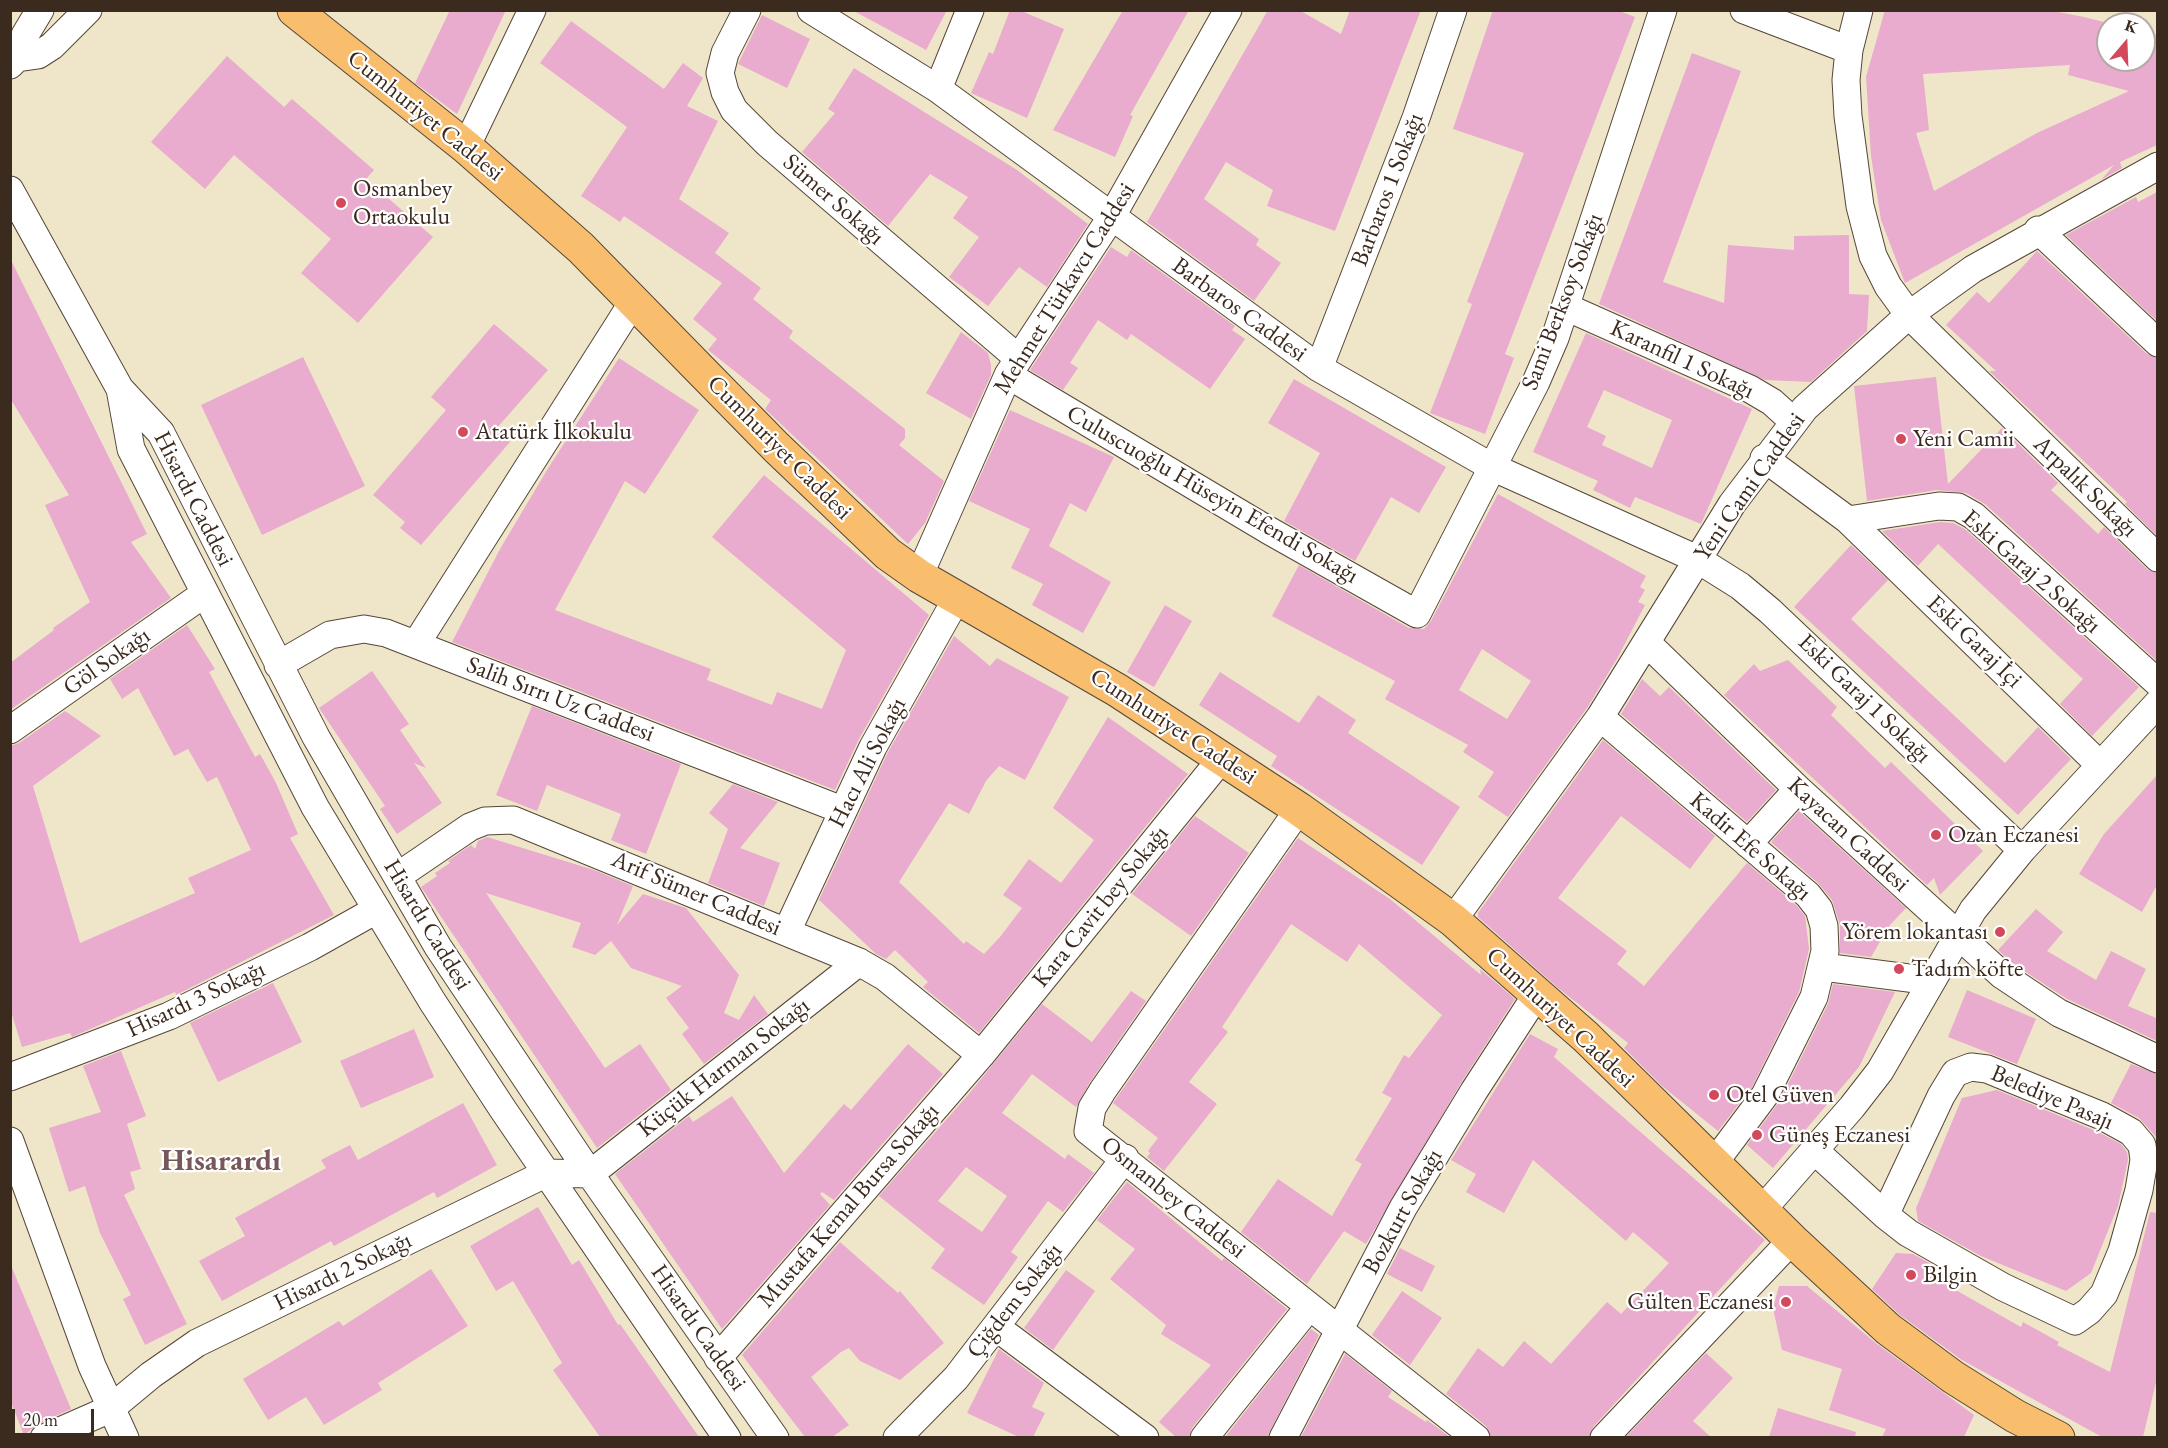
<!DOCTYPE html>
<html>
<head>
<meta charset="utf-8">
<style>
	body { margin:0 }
	#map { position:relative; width:2168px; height:1448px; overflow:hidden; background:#efe6c9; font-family:"EB Garamond",serif }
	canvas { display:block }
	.frame { position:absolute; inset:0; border:12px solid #3b2a1e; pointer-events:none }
	.north { position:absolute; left:2096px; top:12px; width:60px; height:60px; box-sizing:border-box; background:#fff; border:2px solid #b1aaa5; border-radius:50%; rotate:19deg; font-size:16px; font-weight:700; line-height:24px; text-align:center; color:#3b2a1e }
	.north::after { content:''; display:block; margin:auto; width:21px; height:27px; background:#d1495b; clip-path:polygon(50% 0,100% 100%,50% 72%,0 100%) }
	.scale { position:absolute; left:12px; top:1409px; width:82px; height:27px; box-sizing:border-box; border:3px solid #3b2a1e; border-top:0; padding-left:8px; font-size:18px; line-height:21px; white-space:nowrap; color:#3b2a1e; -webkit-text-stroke:4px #fff; paint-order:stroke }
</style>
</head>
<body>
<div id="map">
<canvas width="2168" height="1448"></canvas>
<div class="frame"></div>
<div class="north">K</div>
<div class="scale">20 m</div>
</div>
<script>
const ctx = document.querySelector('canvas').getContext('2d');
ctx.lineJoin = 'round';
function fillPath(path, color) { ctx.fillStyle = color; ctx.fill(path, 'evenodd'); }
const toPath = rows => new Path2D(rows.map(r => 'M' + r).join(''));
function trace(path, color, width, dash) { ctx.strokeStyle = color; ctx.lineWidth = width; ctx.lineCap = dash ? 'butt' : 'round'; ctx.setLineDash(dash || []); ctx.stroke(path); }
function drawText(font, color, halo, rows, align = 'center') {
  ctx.font = font + ' "EB Garamond",serif'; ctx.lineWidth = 4.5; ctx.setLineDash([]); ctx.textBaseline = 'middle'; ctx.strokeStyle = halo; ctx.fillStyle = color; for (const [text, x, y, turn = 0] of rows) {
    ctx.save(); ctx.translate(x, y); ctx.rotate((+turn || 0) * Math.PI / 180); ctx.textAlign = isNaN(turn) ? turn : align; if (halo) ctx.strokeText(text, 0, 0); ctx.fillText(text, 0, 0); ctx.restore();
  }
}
const building = toPath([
	[450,10,506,10,457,114,415,83],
	[852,10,947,10,926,50],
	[1010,10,1019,10,1064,29,1027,118,971,93,989,52,993,54],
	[1123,10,1189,10,1130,115,1133,116,1115,157,1053,130],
	[1268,10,1299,10,1341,34,1350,10,1421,10,1335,231,1267,206,1273,190,1226,162,1204,199,1259,239,1256,245,1281,263,1254,301,1147,222],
	[1493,10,1617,10,1635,17,1505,354,1514,358,1485,434,1430,413,1472,304,1467,302,1524,153,1453,129],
	[1885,10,2048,10,2084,17,2112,24,2108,24,2108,60,2144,60,2144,32,2157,35,2157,145,2120,162,2122,168,2101,180,2114,165,1905,283,1881,220,1871,156,1866,77],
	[2070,65,2068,75,2129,91,2037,133,1934,191,1916,133,1929,130,1923,74],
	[762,15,810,39,787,88,738,64],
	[571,21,664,89,683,63,703,78,687,106,718,121,679,199,729,233,715,253,761,288,753,299,793,331,789,338,905,429,905,438,899,445,944,481,925,523,908,544,765,409,771,400,708,350,717,339,693,319,722,283,624,216,620,222,581,196,627,127,540,63],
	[1692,53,1741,71,1663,282,1724,303,1728,245,1794,250,1794,236,1849,235,1849,294,1869,295,1867,331,1811,382,1765,380,1599,304],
	[227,56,284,107,292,99,374,170,366,179,433,237,358,323,301,273,331,239,234,155,205,189,151,142],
	[854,68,1017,170,1088,224,1047,287,1019,267,988,306,949,277,979,237,953,218,968,197,930,174,888,226,802,152,835,113,828,109],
	[2157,192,2157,321,2066,235,2136,197,2138,202],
	[1111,247,1127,257,1131,250,1235,326,1232,330,1245,339,1210,389,1131,334,1127,340,1098,320,1070,363,1078,368,1063,390,1030,370],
	[2037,251,2147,354,2157,358,2157,536,2125,504,2127,502,1989,371,1996,371,1946,325,1977,292,1989,303],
	[10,258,147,534,131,542,171,598,10,710,10,663,54,630,53,628,90,602,45,505,69,495,10,398],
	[494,324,548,370,496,429,510,442,421,545,400,528,405,522,373,495,446,410,431,397],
	[961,332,988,353,991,365,991,375,971,419,926,393],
	[1586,333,1752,409,1701,524,1635,497,1630,508,1593,490,1598,481,1533,452],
	[1604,390,1672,420,1652,468,1602,445,1606,436,1587,427],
	[303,357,365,486,262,535,201,405],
	[619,358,699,410,645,494,625,481,555,610,711,669,707,680,772,705,777,692,822,709,846,650,712,537,764,475,929,615,859,739,835,790,452,642,500,549,547,470],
	[1936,377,1948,484,2002,428,2058,483,2051,490,2074,511,2098,534,2104,527,2147,569,2157,573,2157,661,1985,504,1966,493,1937,490,1867,501,1854,386],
	[1294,379,1446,467,1419,513,1391,497,1355,561,1284,521,1320,453,1268,423],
	[1010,410,1114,457,1086,512,1070,503,1049,546,1111,582,1083,633,1032,605,1043,584,1011,568,1030,529,969,501],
	[1498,494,1646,576,1640,587,1645,590,1638,602,1645,605,1618,657,1587,708,1508,817,1478,797,1494,772,1463,752,1468,745,1385,699,1395,681,1272,616,1299,565,1409,628,1424,629,1431,621],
	[1482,649,1531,681,1507,719,1459,690],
	[1940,522,1953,523,1965,529,2139,687,2092,736,2060,704,2083,679,1938,544,1918,566,1882,531],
	[1851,545,1888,580,1851,619,2005,763,2038,727,2071,759,2018,815,1794,607],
	[1165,605,1192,621,1154,687,1127,672],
	[187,625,215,669,209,672,255,757,260,754,276,783,298,834,290,838,334,915,176,995,175,992,72,1037,70,1033,22,1047,10,1008,10,746,19,743,65,711,101,736,33,786,80,943,195,893,188,878,251,850,217,777,207,782,188,749,174,756,138,688,122,699,110,679],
	[954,636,990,666,997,658,1069,697,1025,780,999,766,986,781,969,814,949,803,899,882,964,944,966,941,984,954,1000,937,1022,908,1003,895,1029,859,1061,883,1094,840,1053,808,1108,717,1188,774,979,1033,923,987,928,982,895,950,886,959,876,954,819,900,887,754],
	[1788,660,1837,707,1831,715,1885,768,1891,762,1983,851,1940,895,1934,878,1927,885,1724,695,1754,664,1760,671],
	[372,671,409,724,400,730,426,768,414,763,442,803,397,834,380,809,385,806,319,708],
	[1220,672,1299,723,1318,695,1356,720,1348,733,1460,807,1422,865,1271,766,1277,756,1199,705],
	[1642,679,1660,696,1669,687,1776,790,1747,822,1621,714],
	[532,706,681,764,646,854,611,840,621,814,547,785,537,811,496,795],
	[1603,740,1715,836,1690,869,1621,816,1558,898,1627,951,1617,964,1644,986,1747,863,1797,906,1805,916,1809,949,1799,992,1752,1087,1718,1131,1662,1086,1624,1048,1628,1043,1558,988,1478,917,1478,913],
	[2157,775,2157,885,2142,912,2079,874,2104,834],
	[733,784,778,802,740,848,780,863,764,906,708,883,728,829,709,813],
	[1799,811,1906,908,1890,925,1871,957,1840,953,1840,925,1832,900,1818,883,1771,842],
	[1195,816,1249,853,1191,936,1132,894],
	[487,837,594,870,633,886,617,925,643,894,686,908,739,975,724,1013,739,1020,754,995,768,1014,704,1064,682,1034,689,1028,666,998,682,986,631,968,611,941,595,955,572,947,581,923,486,893,605,1068,640,1044,671,1090,597,1148,421,887,437,876,435,873,450,863,448,861,471,845,475,849,478,841],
	[1298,838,1390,899,1481,975,1480,969,1515,999,1461,1083,1366,1244,1344,1231,1307,1284,1241,1232,1278,1179,1332,1216,1362,1164,1355,1160,1392,1098,1382,1093,1404,1055,1409,1058,1442,1015,1359,944,1347,962,1291,924,1222,1027,1228,1032,1189,1082,1217,1104,1164,1171,1147,1157,1150,1153,1148,1151,1158,1138,1113,1103],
	[2036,909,2063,932,2047,951,2096,980,2111,951,2146,969,2128,1006,2156,1018,2157,1014,2157,1041,2067,999,2012,963,1998,950],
	[273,983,302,1042,218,1082,190,1023],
	[1833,984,1895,992,1859,1067,1773,1168,1747,1145,1779,1102,1828,1004],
	[1967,990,2036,1019,2017,1064,1948,1037],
	[1131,991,1146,1001,1090,1082,1076,1107,1032,1074,1002,1113,1065,1159,1068,1154,1094,1173,1063,1212,1048,1201,1011,1252,1018,1257,984,1305,931,1268,945,1249,879,1196,968,1095,1042,1004,1092,1042],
	[966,1167,1007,1196,982,1232,938,1201],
	[414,1029,434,1077,361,1108,340,1061],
	[1530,1034,1558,1049,1554,1057,1765,1240,1593,1427,1589,1437,1491,1437,1486,1426,1446,1394,1478,1348,1503,1367,1524,1341,1551,1364,1607,1302,1621,1314,1669,1263,1633,1232,1626,1241,1533,1160,1504,1213,1466,1192,1476,1174,1451,1160],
	[908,1044,943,1074,834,1200,822,1192,820,1194,830,1205,722,1329,615,1174,689,1116,693,1122,732,1096,784,1173,844,1104,851,1110],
	[121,1051,146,1116,127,1124,141,1169,130,1172,135,1189,124,1195,187,1324,145,1345,123,1299,131,1295,100,1233,85,1186,69,1192,49,1128,101,1112,83,1066],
	[2131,1064,2157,1074,2157,1138,2139,1118,2111,1103],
	[1997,1090,2096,1131,2121,1144,2127,1152,2128,1160,2118,1206,2091,1273,2066,1291,1981,1256,1918,1221,1916,1208,1962,1098],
	[463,1103,497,1165,437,1198,434,1192,334,1246,331,1241,222,1301,199,1261,245,1236,235,1218,326,1168,321,1160,350,1145,358,1160],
	[1127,1182,1222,1261,1224,1258,1287,1309,1192,1428,1189,1437,1176,1437,1159,1422,1211,1365,1161,1334,1166,1325,1110,1279,1135,1249,1097,1220],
	[538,1207,572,1265,579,1260,618,1325,620,1324,699,1437,600,1437,553,1370,562,1363,513,1281,496,1291,470,1246],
	[2150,1212,2157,1213,2157,1378,2143,1437,2102,1437,1962,1360,1900,1315,1872,1289,1896,1253,1913,1254,1951,1275,1945,1284,2021,1327,2023,1322,2059,1342,2057,1345,2110,1372],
	[840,1242,898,1293,900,1291,944,1343,900,1380,860,1361,849,1348,841,1352,811,1377,849,1425,832,1437,805,1437,742,1355],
	[1400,1248,1435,1266,1422,1292,1387,1274],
	[10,1263,71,1409,38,1424,24,1435,10,1400],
	[431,1269,468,1326,378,1383,382,1390,324,1425,306,1397,268,1420,243,1379,339,1321,343,1326],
	[1066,1270,1095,1291,1053,1350,1024,1328],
	[1779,1286,1807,1286,1877,1344,1974,1415,1964,1437,1882,1437,1886,1429,1829,1410,1842,1369,1782,1350,1773,1308],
	[1402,1291,1442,1318,1410,1365,1372,1335],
	[1311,1329,1319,1335,1267,1437,1225,1437],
	[999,1349,1044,1383,1032,1407,1045,1413,1033,1437,1019,1437,967,1413],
	[1706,1353,1733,1378,1693,1421,1711,1437,1626,1437],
	[1345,1354,1392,1391,1388,1397,1426,1422,1427,1420,1450,1437,1301,1437],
	[1778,1408,1856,1432,1855,1437,1769,1437]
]);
const minor = toPath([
	[747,10,725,53,720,73,725,92,734,110,767,143,1018,358],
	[811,10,938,89,1319,368,1492,467,1697,559,1740,586,1770,611,2022,850],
	[1744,10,1849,50],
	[1859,10,1849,50,1846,80,1848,116,1860,206,1873,256,1888,286,1909,315,2158,558],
	[17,58,38,55,52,46,88,10],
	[10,65,17,58,25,35,40,10],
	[938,89,970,10],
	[466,147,532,10],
	[10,190,120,389,161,433,316,737,438,947,590,1174,775,1438],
	[2038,230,2158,343],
	[1566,307,1750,389,1772,402,1793,421],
	[1319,368,1416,118,1453,10],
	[1008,375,1268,530,1417,614,1536,382,1555,338,1663,10],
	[120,389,131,449,315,807,432,1001,502,1108,727,1438],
	[1764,458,1848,520,1939,506,1958,507,1974,516,2158,683],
	[1848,520,2100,765],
	[919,576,1008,375,1112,216,1228,10],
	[1647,643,1798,789,2002,975,2059,1013,2158,1059],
	[416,644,633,302],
	[278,665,330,635,364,629,386,633,842,810],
	[1600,717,1808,895,1819,909,1824,926,1825,951,1814,997,1765,1095,1714,1163],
	[10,730,204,594],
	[1299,809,1103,1090,1092,1108,1088,1131,1476,1438],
	[1748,844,1798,789],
	[398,876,470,827,485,821,513,820,859,962,885,977,981,1055],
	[1453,920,1600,717,1732,504,1805,408,1909,315,1973,269,2158,166],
	[787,931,873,747,957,598],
	[1823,967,1932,981],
	[10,1077,169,1016,310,947,376,910],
	[10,1141,92,1366,125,1438],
	[1814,1150,1885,1215,1908,1233,2003,1287,2075,1321,2089,1311,2104,1294,2122,1251,2139,1190,2144,1160,2142,1145,2131,1132,2102,1116,1987,1069,1971,1067,1955,1073,1941,1096,1885,1215],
	[1762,1210,1852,1107,1880,1071,1973,910,2022,850,2158,703],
	[996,1327,1145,1438],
	[718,1358,981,1055,1222,758],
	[44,1438,110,1409,151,1375,197,1343,547,1173,590,1174,859,962],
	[897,1438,956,1378,1125,1158],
	[1204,1438,1309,1307],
	[1283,1438,1403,1208,1474,1091,1537,994],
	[1604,1438,1792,1240]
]);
const major = toPath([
	[294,10,466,147,581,248,776,447,888,554,919,576,1117,690,1299,809,1453,920,1586,1037,1792,1240,1888,1329,1953,1377,2015,1416,2058,1438]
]);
const markers = [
	[341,203,6,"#d1495b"],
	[463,432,6,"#d1495b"],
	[1901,439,6,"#d1495b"],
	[1936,835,6,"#d1495b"],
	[2000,932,6,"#d1495b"],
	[1899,969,6,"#d1495b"],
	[1714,1095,6,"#d1495b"],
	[1757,1135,6,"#d1495b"],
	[1911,1275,6,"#d1495b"],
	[1786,1302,6,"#d1495b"]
];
const streetNames = [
	["Cumhuriyet Caddesi",425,116,39],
	["Barbaros 1 Sokağı",1388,190,-69],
	["Sümer Sokağı",833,200,41],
	["Mehmet Türkavcı Caddesi",1065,289,-58],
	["Sami Berksoy Sokağı",1563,302,-69],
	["Barbaros Caddesi",1239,310,36],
	["Karanfil 1 Sokağı",1682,360,25],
	["Cumhuriyet Caddesi",779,448,45],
	["Yeni Cami Caddesi",1750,487,-55],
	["Arpalık Sokağı",2085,487,44],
	["Culuscuoğlu Hüseyin Efendi Sokağı",1212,495,30],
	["Hisardı Caddesi",193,499,63],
	["Eski Garaj 2 Sokağı",2031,572,41],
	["Eski Garaj İçi",1974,642,44],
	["Göl Sokağı",107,662,-35],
	["Eski Garaj 1 Sokağı",1864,699,44],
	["Salih Sırrı Uz Caddesi",560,700,21],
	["Cumhuriyet Caddesi",1173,727,33],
	["Hacı Ali Sokağı",868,763,-63],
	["Kayacan Caddesi",1848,835,43],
	["Kadir Efe Sokağı",1750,847,41],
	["Arif Sümer Caddesi",696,894,23],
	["Kara Cavit bey Sokağı",1101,907,-51],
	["Hisardı Caddesi",427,925,59],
	["Hisardı 3 Sokağı",196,1000,-25],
	["Cumhuriyet Caddesi",1560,1018,43],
	["Küçük Harman Sokağı",724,1068,-38],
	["Belediye Pasajı",2052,1098,23],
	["Osmanbey Caddesi",1173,1198,39],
	["Mustafa Kemal Bursa Sokağı",849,1206,-49],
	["Bozkurt Sokağı",1403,1212,-61],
	["Hisardı 2 Sokağı",343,1272,-26],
	["Çiğdem Sokağı",1015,1301,-52],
	["Hisardı Caddesi",698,1328,55]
];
const poiNames = [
	["Osmanbey",353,189],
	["Ortaokulu",353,217],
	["Atatürk İlkokulu",475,432],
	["Yeni Camii",1913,439],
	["Ozan Eczanesi",1948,835],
	["Yörem lokantası",1988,932,"right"],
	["Tadım köfte",1911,969],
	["Otel Güven",1726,1095],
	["Güneş Eczanesi",1769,1135],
	["Bilgin",1923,1275],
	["Gülten Eczanesi",1774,1302,"right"]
];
const districtNames = [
	["Hisarardı",221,1162]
];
fillPath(building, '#e9abce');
trace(minor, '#564638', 29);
trace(major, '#564638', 35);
trace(minor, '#fff', 27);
trace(major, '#f9be6d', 33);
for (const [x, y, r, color] of markers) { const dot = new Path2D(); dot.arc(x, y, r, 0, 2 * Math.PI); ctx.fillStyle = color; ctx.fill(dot); trace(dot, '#fff', 2); }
drawText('24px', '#3b2a1e', '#fff', streetNames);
drawText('24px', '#3b2a1e', '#fff', poiNames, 'left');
drawText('bold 30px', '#78575c', '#fff', districtNames);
</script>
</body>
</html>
